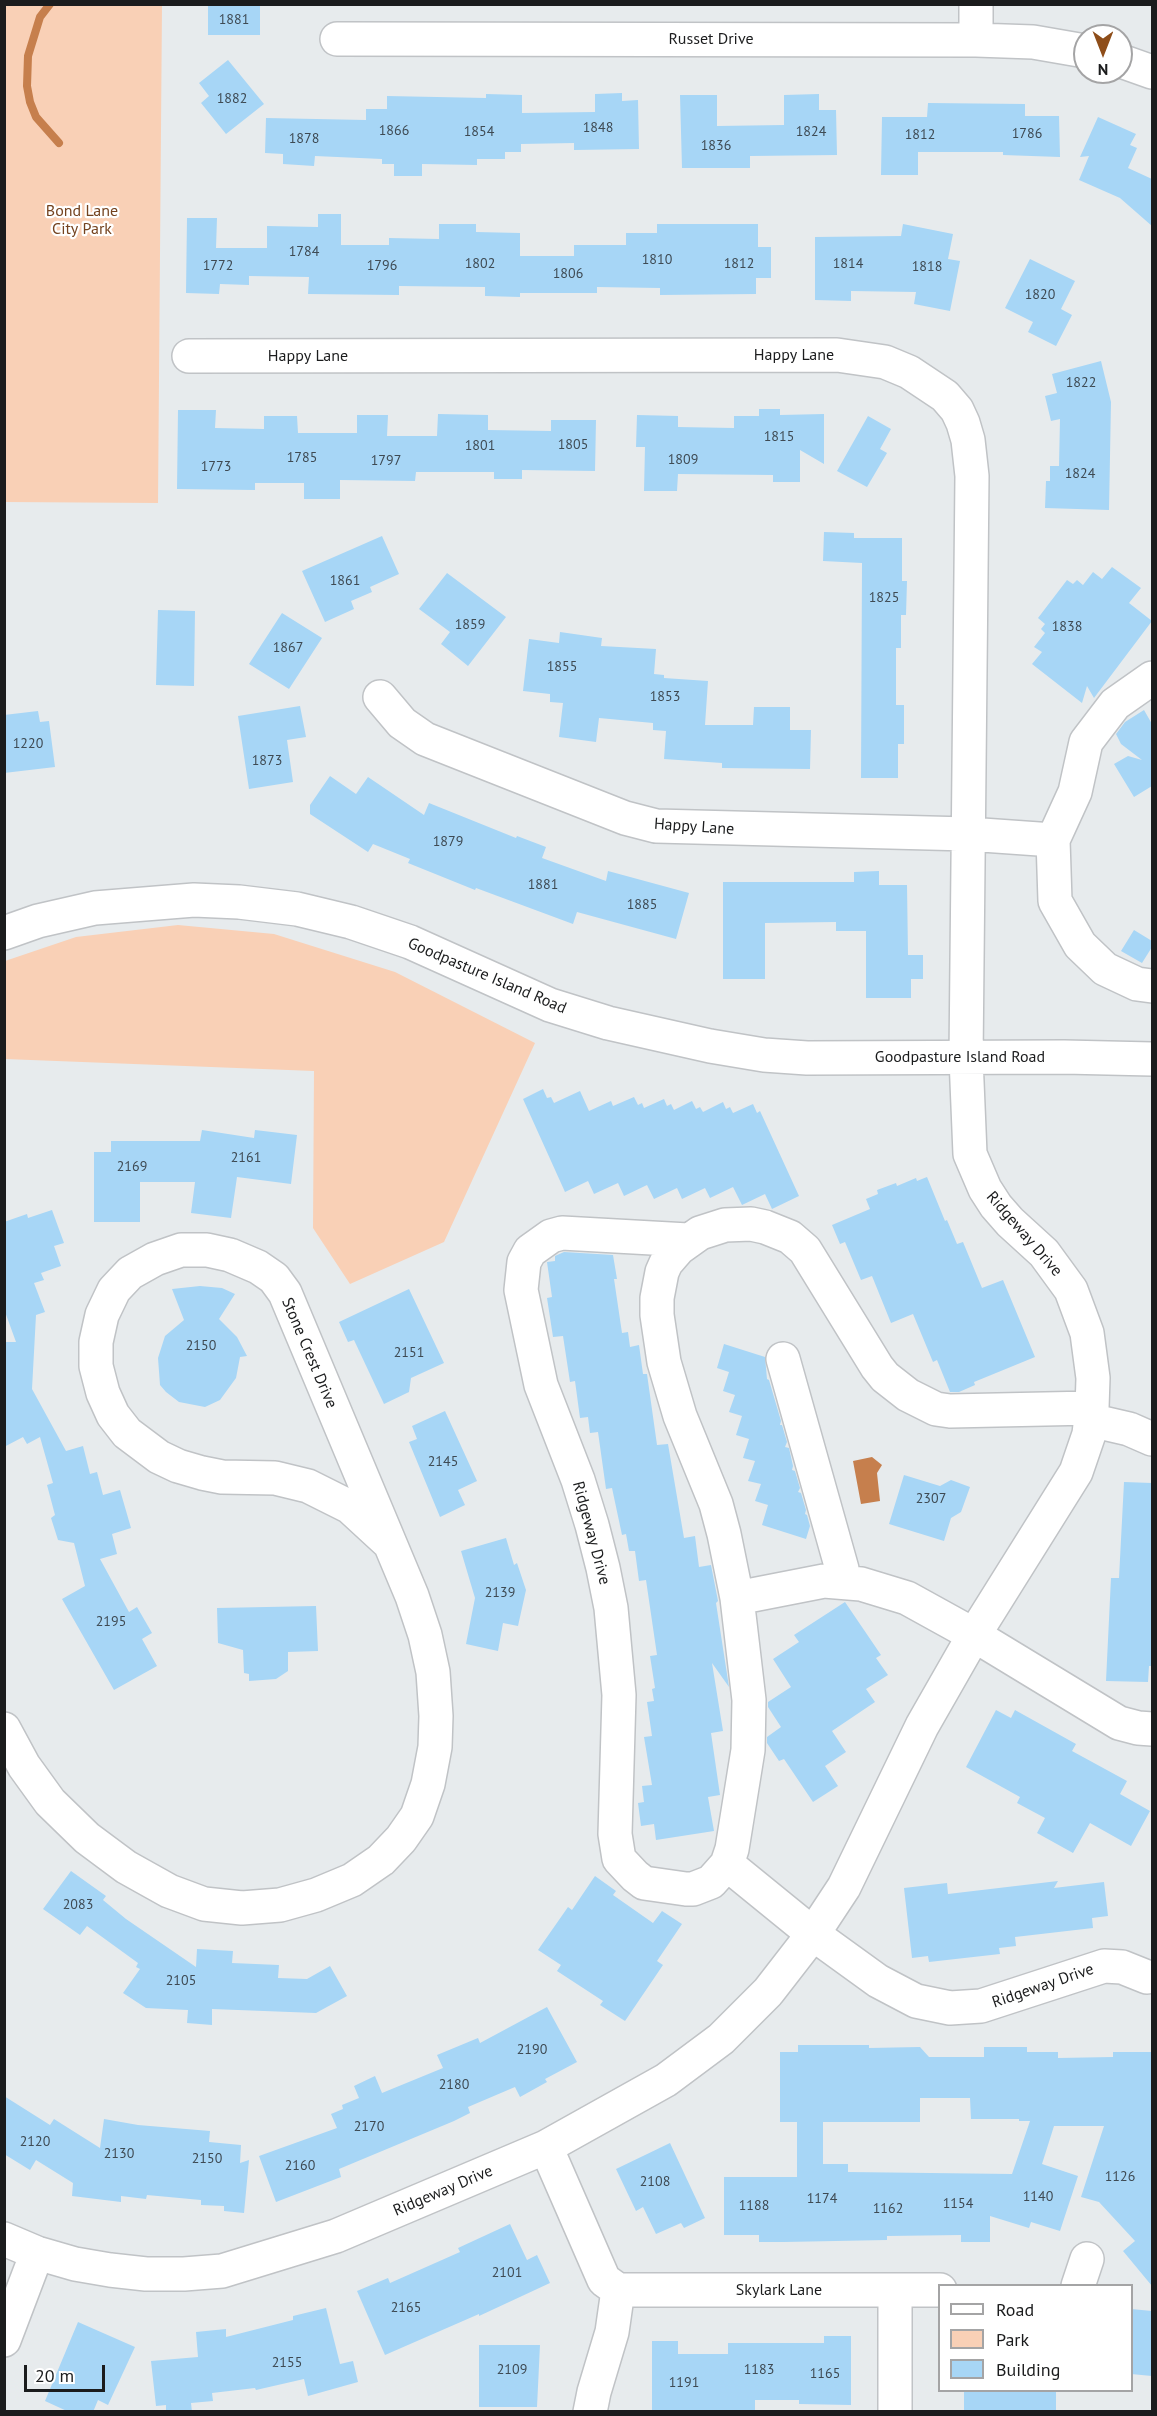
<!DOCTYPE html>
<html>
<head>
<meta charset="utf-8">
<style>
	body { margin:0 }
	#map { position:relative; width:1157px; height:2416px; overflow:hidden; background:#e7ebed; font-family:"PT Sans",sans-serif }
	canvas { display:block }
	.frame { position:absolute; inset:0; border:6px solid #1b1c1d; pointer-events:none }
	.legend { position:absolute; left:938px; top:2284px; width:195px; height:108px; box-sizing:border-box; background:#fff; border:2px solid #a4a4a5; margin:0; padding:8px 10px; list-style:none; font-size:18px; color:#1b1c1d }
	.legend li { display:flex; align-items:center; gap:12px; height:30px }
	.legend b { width:30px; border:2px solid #a4a4a5 }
	.north { position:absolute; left:1073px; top:24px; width:60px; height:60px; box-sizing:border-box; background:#fff; border:2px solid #a4a4a5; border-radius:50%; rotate:180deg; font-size:16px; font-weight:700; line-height:24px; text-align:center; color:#1b1c1d }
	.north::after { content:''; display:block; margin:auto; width:21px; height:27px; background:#8e4d19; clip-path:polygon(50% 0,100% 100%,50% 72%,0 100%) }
	.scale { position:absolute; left:24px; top:2365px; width:81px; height:27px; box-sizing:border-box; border:3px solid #1b1c1d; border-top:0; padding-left:8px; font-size:18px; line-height:21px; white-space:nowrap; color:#1b1c1d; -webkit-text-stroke:4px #fff; paint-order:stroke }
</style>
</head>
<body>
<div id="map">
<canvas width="1157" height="2416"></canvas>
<div class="frame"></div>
<ul class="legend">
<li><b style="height:8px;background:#fff"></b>Road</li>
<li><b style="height:16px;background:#f9d0b6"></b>Park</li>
<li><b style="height:16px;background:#a7d6f6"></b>Building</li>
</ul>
<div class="north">N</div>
<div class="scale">20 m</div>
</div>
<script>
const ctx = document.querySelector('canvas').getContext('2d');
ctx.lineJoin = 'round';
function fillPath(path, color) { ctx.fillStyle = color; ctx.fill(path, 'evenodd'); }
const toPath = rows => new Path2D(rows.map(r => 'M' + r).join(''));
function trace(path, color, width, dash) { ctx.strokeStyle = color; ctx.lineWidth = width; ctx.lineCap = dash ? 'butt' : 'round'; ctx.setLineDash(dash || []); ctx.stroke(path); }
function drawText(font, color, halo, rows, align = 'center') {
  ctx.font = font + ' "PT Sans",sans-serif'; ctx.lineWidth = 4.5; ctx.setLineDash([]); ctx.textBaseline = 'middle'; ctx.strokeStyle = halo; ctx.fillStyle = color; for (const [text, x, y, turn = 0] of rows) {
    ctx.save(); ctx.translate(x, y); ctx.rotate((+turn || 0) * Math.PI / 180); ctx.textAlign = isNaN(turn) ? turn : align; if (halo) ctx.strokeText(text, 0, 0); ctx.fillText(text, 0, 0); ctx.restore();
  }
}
const green = toPath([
	[5,4,162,5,158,503,5,502],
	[178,925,274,934,395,972,535,1043,444,1242,350,1284,313,1228,314,1071,5,1059,5,961,76,937]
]);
const water = toPath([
	[872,1457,882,1465,877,1473,880,1501,861,1504,853,1461]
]);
const stream = toPath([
	[50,4,40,17,28,56,27,86,30,102,36,117,59,143]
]);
const building = toPath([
	[208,4,260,4,260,35,208,35],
	[228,60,264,104,226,134,201,103,209,96,199,83],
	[622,93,622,101,638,100,639,149,574,150,574,143,521,144,521,152,505,152,505,159,477,159,477,165,422,164,422,176,394,176,394,164,382,164,382,159,315,156,314,166,283,164,283,154,265,153,266,118,366,120,366,109,387,109,387,96,486,98,486,94,522,95,522,113,595,112,595,94],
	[819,94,819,110,836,110,837,155,750,156,750,168,682,168,680,95,717,95,717,126,784,125,784,95],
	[928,103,1025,104,1025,116,1059,116,1060,157,1003,155,1003,152,918,152,918,175,881,175,882,117,927,117],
	[1098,117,1136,134,1130,145,1137,148,1128,168,1152,179,1152,226,1120,198,1079,180,1089,156,1080,157],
	[318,214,341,214,341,245,389,245,389,238,439,239,439,224,476,224,476,232,520,233,520,256,574,256,574,245,626,245,626,233,657,233,657,224,758,224,758,247,771,247,771,278,756,278,756,294,660,295,660,288,597,287,597,293,520,293,520,297,485,296,485,287,399,286,399,295,308,294,309,277,249,276,249,285,220,284,219,294,186,293,187,218,217,218,216,248,267,248,267,226,318,227],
	[903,224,953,234,948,259,960,261,950,311,914,304,916,292,851,291,851,301,815,300,815,237,901,236],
	[1030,259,1075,281,1061,309,1072,315,1056,346,1028,332,1033,322,1005,308],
	[1101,361,1111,402,1109,510,1045,508,1046,481,1050,481,1050,466,1059,466,1060,419,1051,421,1045,396,1057,393,1052,374],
	[759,409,780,409,780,415,824,414,824,464,800,450,800,482,773,482,773,475,678,474,677,491,644,491,645,447,636,447,637,415,678,416,678,427,734,428,734,416,759,416],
	[178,410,216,410,215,428,264,429,264,416,297,416,298,433,357,433,357,415,388,415,387,436,437,436,438,414,488,415,488,430,551,431,551,420,596,420,595,471,522,470,522,479,494,479,494,472,416,472,415,481,340,480,340,499,304,499,304,483,255,483,255,490,177,489],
	[868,416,891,429,880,449,887,453,867,487,837,471],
	[824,532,854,533,854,538,902,538,902,581,907,581,906,615,901,615,901,648,896,648,896,705,904,705,904,744,898,744,898,778,861,778,862,563,823,561],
	[382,536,399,574,370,587,372,592,351,601,354,609,325,622,302,571],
	[1112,567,1141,588,1129,603,1152,621,1094,698,1087,686,1082,703,1032,664,1042,652,1034,647,1045,633,1041,629,1045,624,1038,618,1067,580,1073,584,1077,580,1083,585,1093,572,1102,579],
	[447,573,506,617,468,666,441,644,450,632,419,609],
	[158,610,195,611,194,686,156,685],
	[282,613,322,638,289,689,249,664],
	[560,632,602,638,601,646,656,649,654,674,664,675,664,678,708,681,705,725,753,725,754,707,790,707,790,730,811,730,810,769,722,768,722,763,664,759,666,731,653,730,653,723,599,718,596,742,559,737,563,703,550,702,550,694,523,691,529,639,559,643],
	[300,706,306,737,287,740,293,782,249,789,238,716],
	[1144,710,1152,724,1152,786,1134,797,1114,764,1128,756,1142,760,1121,744,1116,734,1125,722],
	[38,711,40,722,49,721,55,767,4,773,4,715],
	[330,776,356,794,368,777,424,815,429,803,516,838,517,836,546,847,542,858,606,881,608,871,689,893,676,939,577,912,573,924,476,888,475,890,408,863,410,859,373,844,368,852,310,814,310,805],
	[879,871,879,885,907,885,908,955,923,955,923,979,911,979,911,998,866,998,866,931,836,931,836,922,765,923,765,979,723,979,723,882,854,882,854,872],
	[1134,930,1152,941,1152,947,1142,963,1121,951],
	[543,1089,547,1098,551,1097,554,1103,580,1091,589,1111,611,1101,613,1106,634,1097,638,1105,642,1103,644,1108,664,1099,667,1106,671,1104,674,1110,692,1101,696,1109,700,1107,703,1112,723,1102,726,1109,730,1107,733,1113,753,1104,757,1113,760,1111,799,1196,772,1209,765,1194,742,1205,733,1187,710,1198,705,1188,682,1199,677,1188,654,1199,647,1185,624,1196,618,1183,594,1194,588,1181,565,1192,523,1099],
	[202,1130,254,1138,255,1130,297,1135,291,1184,237,1177,231,1218,191,1213,195,1182,140,1182,140,1222,94,1222,94,1152,111,1152,111,1141,200,1141],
	[927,1177,945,1221,947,1220,957,1244,963,1242,982,1288,1003,1280,1035,1357,974,1382,975,1385,959,1392,950,1392,937,1360,933,1362,913,1314,891,1323,872,1276,861,1280,845,1242,840,1244,832,1225,870,1209,866,1199,878,1194,877,1190,896,1183,897,1186,916,1178,917,1181],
	[52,1210,64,1243,54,1246,61,1266,41,1273,44,1280,34,1283,45,1312,36,1315,32,1389,66,1451,83,1446,90,1474,97,1472,103,1495,120,1490,131,1528,112,1534,117,1554,100,1559,129,1612,137,1607,152,1633,142,1639,157,1666,114,1690,62,1599,85,1586,74,1543,58,1540,51,1518,55,1515,47,1485,53,1483,40,1437,27,1444,23,1437,4,1447,4,1342,16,1342,4,1309,4,1222,27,1214,28,1218],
	[564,1252,613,1255,617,1279,614,1279,622,1333,628,1332,630,1347,639,1345,643,1374,647,1374,657,1445,668,1444,684,1538,695,1536,699,1567,711,1565,718,1601,716,1603,729,1687,712,1663,723,1731,711,1733,720,1795,708,1797,714,1831,656,1840,654,1824,641,1826,638,1803,644,1802,642,1786,652,1785,644,1737,652,1736,647,1702,654,1701,652,1689,655,1688,650,1656,657,1655,646,1580,639,1581,635,1551,629,1551,626,1534,622,1535,612,1488,606,1489,598,1432,590,1433,588,1417,580,1418,575,1381,570,1382,563,1336,553,1337,547,1298,552,1297,547,1262,555,1261,555,1256],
	[200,1286,222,1288,235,1294,219,1319,237,1337,247,1356,240,1357,236,1378,220,1400,205,1407,179,1402,166,1392,160,1385,158,1358,165,1336,184,1320,172,1289],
	[409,1289,444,1363,411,1378,409,1392,384,1404,354,1340,348,1342,339,1322],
	[724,1344,765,1357,767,1379,769,1380,781,1421,780,1425,782,1425,787,1442,785,1447,789,1448,793,1466,792,1470,795,1471,800,1488,798,1492,801,1493,806,1510,805,1514,807,1515,810,1526,806,1539,762,1525,768,1505,755,1501,761,1484,748,1481,755,1461,743,1458,749,1439,736,1435,742,1416,729,1412,735,1395,723,1391,729,1372,717,1368],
	[445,1411,477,1481,458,1490,465,1505,440,1517,409,1442,417,1439,412,1426],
	[904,1475,940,1486,951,1480,970,1487,961,1512,951,1518,944,1541,889,1524],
	[1124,1482,1152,1483,1152,1666,1149,1666,1148,1682,1106,1681,1111,1578,1119,1578],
	[506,1538,514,1565,517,1563,526,1590,518,1626,503,1623,498,1651,466,1644,475,1598,461,1551],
	[845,1602,881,1655,876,1658,888,1675,866,1689,875,1702,832,1731,846,1752,825,1766,838,1786,813,1802,784,1759,779,1761,767,1743,767,1737,781,1727,768,1707,768,1702,791,1687,773,1659,799,1642,794,1635],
	[316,1606,318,1651,288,1652,288,1671,276,1679,249,1681,249,1674,244,1673,243,1650,218,1643,217,1608],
	[996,1710,1011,1718,1015,1710,1076,1744,1072,1751,1127,1781,1120,1794,1150,1811,1131,1846,1090,1823,1073,1853,1037,1833,1045,1818,1017,1803,1020,1797,966,1767],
	[71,1871,106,1896,103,1900,126,1919,196,1967,197,1949,233,1951,232,1963,279,1965,278,1978,307,1979,330,1966,347,1996,316,2013,212,2009,212,2025,187,2023,188,2010,146,2008,123,1993,140,1969,136,1967,138,1963,87,1926,80,1935,43,1909],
	[595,1876,616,1891,613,1895,653,1923,662,1911,682,1924,657,1961,663,1965,625,2021,600,2005,603,2001,557,1971,561,1965,538,1950,568,1907,572,1910],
	[1058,1881,1054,1888,1104,1882,1108,1916,1092,1918,1093,1928,1015,1937,1016,1946,999,1948,1000,1954,929,1962,928,1956,912,1958,904,1888,947,1883,948,1894],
	[547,2007,577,2062,545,2079,547,2082,520,2097,515,2087,468,2107,470,2113,454,2121,339,2169,341,2177,276,2202,259,2156,337,2128,331,2114,343,2109,342,2105,359,2098,354,2086,375,2076,382,2093,443,2068,437,2055,478,2038,480,2043],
	[798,2045,869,2045,869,2048,920,2047,929,2057,984,2057,984,2047,1027,2047,1027,2052,1058,2052,1058,2058,1113,2057,1113,2052,1152,2052,1152,2286,1123,2251,1135,2241,1099,2202,1081,2197,1104,2126,1054,2126,1042,2164,1078,2176,1060,2231,1031,2222,1029,2228,990,2216,990,2242,961,2242,961,2235,887,2236,887,2240,784,2242,759,2242,759,2235,724,2235,724,2177,797,2177,797,2122,780,2122,780,2052,798,2052],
	[920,2098,970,2098,971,2119,1019,2119,1019,2121,1030,2121,1012,2174,848,2172,848,2164,823,2164,823,2122,920,2122],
	[4,2096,50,2125,54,2119,100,2148,104,2119,138,2125,210,2131,209,2142,241,2145,240,2163,249,2160,244,2213,224,2211,224,2206,201,2205,201,2200,147,2195,146,2199,121,2196,121,2202,72,2196,73,2183,36,2160,30,2170,4,2154],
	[670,2143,705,2218,684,2228,681,2223,656,2234,643,2207,636,2211,616,2169],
	[510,2224,527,2260,537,2255,550,2283,479,2316,479,2314,385,2355,357,2291,388,2278,390,2283,460,2252,458,2248],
	[326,2308,340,2364,353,2361,358,2382,308,2396,304,2379,256,2390,255,2388,212,2393,213,2401,191,2403,192,2412,166,2412,166,2405,156,2406,151,2361,198,2357,196,2332,226,2329,226,2337,293,2320,293,2316],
	[1131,2309,1152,2311,1152,2376,1131,2374],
	[78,2322,135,2347,108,2405,98,2400,93,2412,69,2412,45,2401],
	[824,2336,851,2336,851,2405,799,2404,799,2400,755,2400,755,2412,652,2412,652,2341,678,2341,678,2354,728,2354,728,2343,824,2343],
	[479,2345,540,2345,537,2407,479,2407],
	[964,2391,1056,2391,1056,2412,964,2412]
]);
const minor = toPath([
	[337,39,976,40,1033,42,1085,51],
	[976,40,976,4],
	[1121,61,1152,72],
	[1152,678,1115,704,1086,742,1075,792,1053,840,1055,901,1080,945,1105,969,1137,984,1152,986],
	[380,697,402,723,425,739,625,818,656,826,968,834,1053,840],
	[4,933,38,921,95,908,194,900,239,902,297,909,351,922,410,942,550,1005,608,1023,710,1046,764,1055,807,1058,1064,1057,1152,1059],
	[688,1240,562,1233,551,1236,530,1251,524,1262,521,1290,541,1385,578,1480,592,1525,603,1568,611,1608,619,1695,615,1834,619,1859,635,1876,644,1883,686,1889,693,1889,711,1882,727,1864],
	[783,1359,842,1569,843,1581],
	[1092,1408,950,1411,936,1409,908,1395,885,1377,877,1367,805,1250,790,1237,765,1227,751,1224,725,1225,700,1233,679,1248,666,1263,662,1272,657,1298,657,1315,664,1362,680,1416,716,1504,724,1534,737,1598,749,1700,748,1750,732,1849,727,1864,813,1934,878,1981,916,2001,950,2008,981,2006,1104,1966,1122,1967,1147,1977],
	[1090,1420,1129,1429,1152,1439],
	[737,1598,824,1581,861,1584,907,1598,974,1635,1119,1723,1138,1728,1152,1729],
	[4,1729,24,1766,50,1802,87,1838,126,1867,169,1891,204,1904,242,1908,280,1905,316,1895,352,1880,381,1860,401,1839,417,1816,428,1784,435,1747,436,1716,433,1672,425,1635,412,1596,285,1293,274,1278,258,1267,230,1255,207,1250,181,1250,155,1259,130,1273,114,1290,102,1315,96,1342,96,1366,103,1393,113,1415,127,1433,159,1457,178,1466,202,1473,222,1477,275,1478,308,1486,350,1507,388,1542],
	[546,2147,604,2280,618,2290,940,2290],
	[4,2239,37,2253,75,2264,110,2270,146,2274,184,2274,222,2271,336,2236,546,2147,666,2080,721,2039,768,1992,813,1934,844,1887,922,1726,974,1635,1076,1472,1089,1434,1092,1408,1093,1378,1087,1333,1071,1290,1044,1253,1010,1222,996,1206,985,1189,970,1154,966,1058,972,476,968,440,963,423,957,410,945,396,909,372,885,362,837,355,189,356],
	[1078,2286,1087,2259],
	[895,2290,895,2412],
	[4,2340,37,2253],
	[590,2412,594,2392,612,2332,618,2290]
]);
const numberNames = [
	["1881",234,20],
	["1882",232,99],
	["1848",598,128],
	["1866",394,131],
	["1854",479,132],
	["1824",811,132],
	["1786",1027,134],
	["1812",920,135],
	["1878",304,139],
	["1836",716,146],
	["1784",304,252],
	["1810",657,260],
	["1802",480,264],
	["1812",739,264],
	["1814",848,264],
	["1772",218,266],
	["1796",382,266],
	["1818",927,267],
	["1806",568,274],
	["1820",1040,295],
	["1822",1081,383],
	["1815",779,437],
	["1805",573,445],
	["1801",480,446],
	["1785",302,458],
	["1809",683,460],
	["1797",386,461],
	["1773",216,467],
	["1824",1080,474],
	["1861",345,581],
	["1825",884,598],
	["1859",470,625],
	["1838",1067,627],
	["1867",288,648],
	["1855",562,667],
	["1853",665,697],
	["1220",28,744],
	["1873",267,761],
	["1879",448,842],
	["1881",543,885],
	["1885",642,905],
	["2161",246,1158],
	["2169",132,1167],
	["2150",201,1346],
	["2151",409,1353],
	["2145",443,1462],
	["2307",931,1499],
	["2139",500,1593],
	["2195",111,1622],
	["2083",78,1905],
	["2105",181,1981],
	["2190",532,2050],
	["2180",454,2085],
	["2170",369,2127],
	["2120",35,2142],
	["2130",119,2154],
	["2150",207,2159],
	["2160",300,2166],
	["1126",1120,2177],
	["2108",655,2182],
	["1140",1038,2197],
	["1174",822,2199],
	["1154",958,2204],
	["1188",754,2206],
	["1162",888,2209],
	["2101",507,2273],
	["2165",406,2308],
	["2155",287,2363],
	["2109",512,2370],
	["1183",759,2370],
	["1165",825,2374],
	["1191",684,2383]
];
const streetNames = [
	["Russet Drive",711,39],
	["Happy Lane",794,355],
	["Happy Lane",308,356],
	["Happy Lane",694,827,4],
	["Goodpasture Island Road",487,976,23],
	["Goodpasture Island Road",960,1057],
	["Ridgeway Drive",1024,1234,49],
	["Stone Crest Drive",309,1353,67],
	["Ridgeway Drive",591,1533,75],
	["Ridgeway Drive",1043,1986,-19],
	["Ridgeway Drive",443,2191,-23],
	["Skylark Lane",779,2290]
];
const parkNames = [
	["Bond Lane",82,211],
	["City Park",82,229]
];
fillPath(green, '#f9d0b6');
fillPath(water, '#c67f4d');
trace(stream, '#c67f4d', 8);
fillPath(building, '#a7d6f6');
trace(minor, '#c0c3c6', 36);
trace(minor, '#fff', 33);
drawText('14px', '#3e4a53', null, numberNames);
drawText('16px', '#1b1c1d', '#fff', streetNames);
drawText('16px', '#74431f', '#fff', parkNames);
</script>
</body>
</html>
